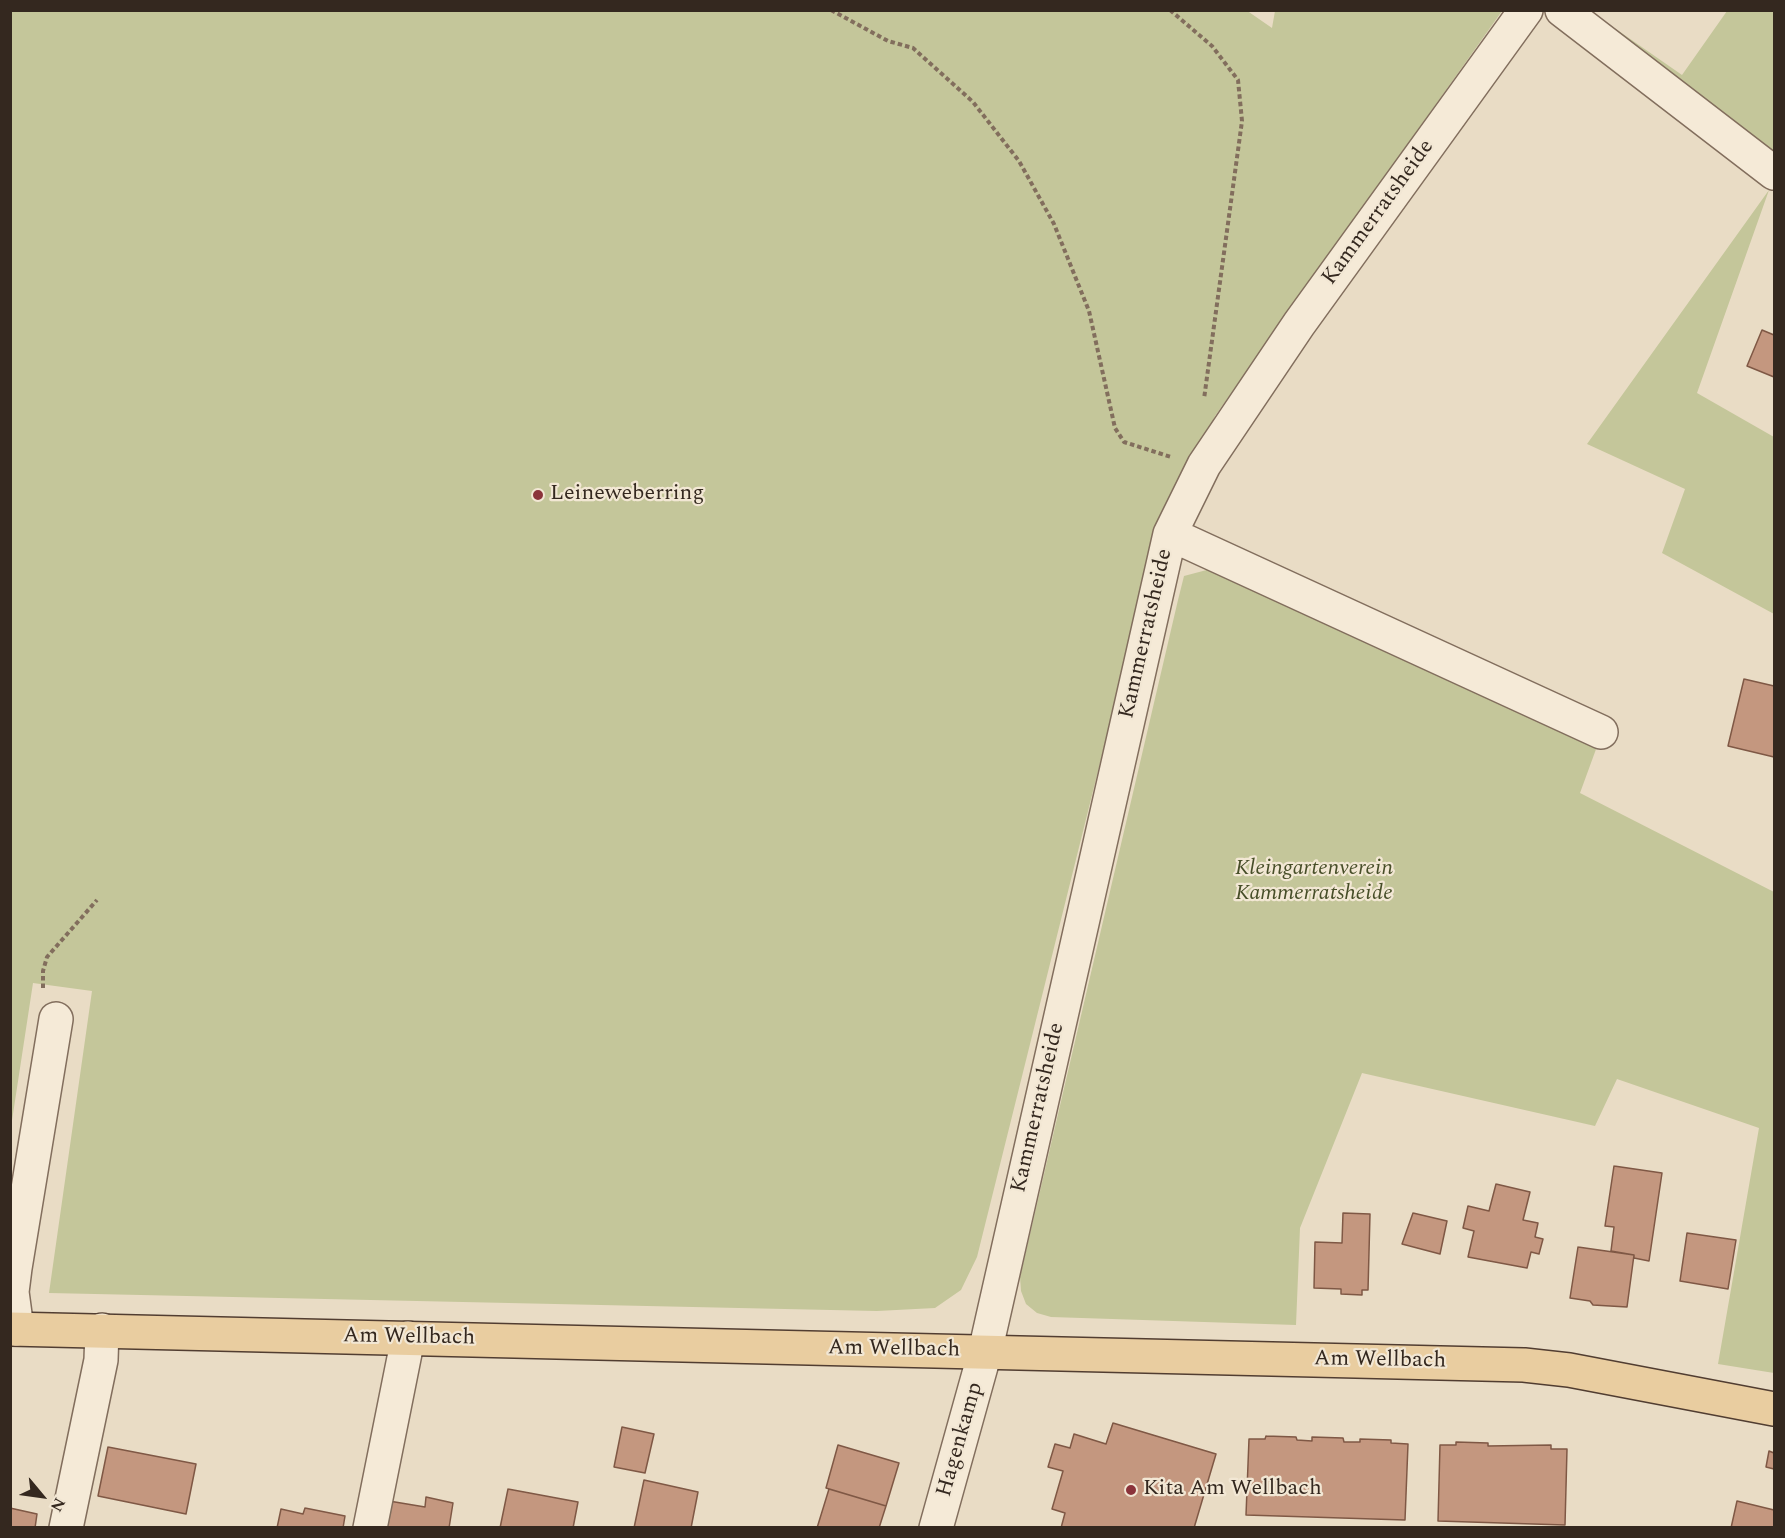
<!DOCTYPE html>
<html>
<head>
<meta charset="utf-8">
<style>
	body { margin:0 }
	#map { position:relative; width:1785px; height:1538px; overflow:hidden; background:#e9dcc5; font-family:Spectral,serif }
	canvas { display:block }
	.frame { position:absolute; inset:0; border:12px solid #34281f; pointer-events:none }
	.north { position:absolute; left:12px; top:1466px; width:60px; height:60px; -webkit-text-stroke:4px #f2e7d4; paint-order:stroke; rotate:119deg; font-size:16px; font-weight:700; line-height:24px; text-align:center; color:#34281f }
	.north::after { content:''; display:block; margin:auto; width:21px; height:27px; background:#34281f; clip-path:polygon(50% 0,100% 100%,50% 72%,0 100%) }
</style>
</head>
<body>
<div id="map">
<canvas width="1785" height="1538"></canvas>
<div class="frame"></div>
<div class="north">N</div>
</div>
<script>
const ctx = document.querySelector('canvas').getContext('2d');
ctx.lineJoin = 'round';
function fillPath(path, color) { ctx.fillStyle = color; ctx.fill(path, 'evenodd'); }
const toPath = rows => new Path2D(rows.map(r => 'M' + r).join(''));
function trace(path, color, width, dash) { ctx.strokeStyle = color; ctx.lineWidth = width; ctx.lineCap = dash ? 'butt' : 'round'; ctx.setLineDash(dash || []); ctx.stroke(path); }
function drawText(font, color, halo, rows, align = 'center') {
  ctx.font = font + ' Spectral,serif'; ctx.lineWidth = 4.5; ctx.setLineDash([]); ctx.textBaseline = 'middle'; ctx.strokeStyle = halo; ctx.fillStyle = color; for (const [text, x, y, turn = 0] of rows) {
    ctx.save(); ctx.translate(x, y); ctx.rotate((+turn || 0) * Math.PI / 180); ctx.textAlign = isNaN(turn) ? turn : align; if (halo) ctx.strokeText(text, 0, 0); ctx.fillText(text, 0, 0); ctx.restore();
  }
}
const green = toPath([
	[1246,10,1272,28,1275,11,1502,11,1215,416,1149,566,977,1257,961,1290,935,1308,877,1311,49,1293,92,991,33,983,11,1127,11,11],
	[1576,11,1590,11,1682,75,1727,11,1774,11,1774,163],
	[1769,190,1697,393,1774,437,1774,614,1662,553,1685,489,1587,444],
	[1218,567,1599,741,1580,793,1774,892,1774,1373,1718,1364,1759,1128,1617,1079,1595,1126,1362,1073,1300,1228,1296,1325,1051,1317,1037,1313,1026,1304,1021,1291,1020,1277,1178,600,1184,576]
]);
const building = toPath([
	[1762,330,1774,335,1774,377,1747,366,1762,330],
	[1744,679,1774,686,1774,757,1728,746,1744,679],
	[1614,1166,1662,1173,1649,1261,1634,1258,1634,1255,1611,1251,1614,1227,1605,1226,1614,1166],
	[1496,1184,1530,1192,1523,1220,1538,1223,1535,1237,1543,1239,1539,1254,1531,1252,1527,1268,1468,1257,1474,1231,1463,1228,1468,1206,1489,1211,1496,1184],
	[1343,1213,1370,1214,1368,1290,1362,1290,1362,1295,1341,1294,1341,1289,1314,1288,1315,1242,1342,1243,1343,1213],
	[1413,1213,1447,1221,1440,1254,1402,1244,1413,1213],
	[1687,1233,1736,1240,1728,1289,1680,1281,1687,1233],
	[1578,1247,1634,1255,1627,1307,1593,1305,1590,1301,1570,1298,1578,1247],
	[1113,1423,1216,1454,1194,1528,1061,1528,1065,1513,1052,1509,1063,1471,1048,1467,1055,1444,1070,1448,1074,1434,1106,1444,1113,1423],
	[622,1427,654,1434,645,1473,614,1467,622,1427],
	[1266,1436,1296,1437,1297,1440,1312,1441,1312,1437,1343,1438,1344,1442,1360,1442,1360,1439,1391,1440,1391,1443,1408,1444,1405,1520,1246,1515,1249,1439,1265,1439,1266,1436],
	[1456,1442,1488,1443,1488,1446,1551,1445,1551,1449,1567,1449,1565,1525,1438,1521,1440,1445,1456,1445,1456,1442],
	[838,1445,899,1463,886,1506,826,1488,838,1445],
	[108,1447,196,1464,186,1514,98,1496,108,1447],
	[1769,1451,1774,1453,1774,1469,1766,1467,1769,1451],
	[644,1480,698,1492,691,1528,634,1528,644,1480],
	[508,1489,578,1502,573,1528,500,1528,508,1489],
	[829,1489,886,1506,879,1528,817,1528,829,1489],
	[426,1497,453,1503,449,1528,384,1528,389,1501,425,1507,426,1497],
	[1737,1501,1774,1510,1774,1528,1731,1528,1737,1501],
	[10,1508,37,1514,35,1528,10,1528,10,1508],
	[305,1508,345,1516,343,1528,277,1528,281,1509,303,1514,305,1508]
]);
const path = toPath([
	[831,10,888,41,913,48,973,102,1019,161,1054,224,1089,311,1115,428,1124,442,1171,457],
	[1170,10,1212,46,1238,80,1242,121,1204,399],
	[43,988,43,971,47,957,97,900]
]);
const minor = toPath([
	[1562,10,1774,173],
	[1170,534,1601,732],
	[17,1329,12,1292,15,1268,56,1019],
	[66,1528,101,1360,102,1330],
	[370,1528,408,1338],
	[936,1528,985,1352,1170,534,1204,465,1299,324,1526,10]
]);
const major = toPath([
	[10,1329,1524,1365,1569,1370,1774,1409]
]);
const markers = [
	[538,495,6,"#8b333a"],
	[1131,1490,6,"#8b333a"]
];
const streetNames = [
	["Kammerratsheide",1379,213,-54],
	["Kammerratsheide",1147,634,-77],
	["Kammerratsheide",1039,1108,-77],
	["Am Wellbach",409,1338,1],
	["Am Wellbach",894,1350,1],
	["Am Wellbach",1380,1361,1],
	["Hagenkamp",961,1440,-74]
];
const poiNames = [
	["Leineweberring",550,495],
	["Kita Am Wellbach",1143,1490]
];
const parkNames = [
	["Kleingartenverein",1314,870],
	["Kammerratsheide",1314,895]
];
fillPath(green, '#c4c69a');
fillPath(building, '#c4977f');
trace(building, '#7f5845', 1.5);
trace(minor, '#826e5d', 36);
trace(major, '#513d31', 36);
trace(path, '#826e5d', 4, [4.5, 3]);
trace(minor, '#f5ead7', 33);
trace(major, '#e9cda0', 33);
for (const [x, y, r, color] of markers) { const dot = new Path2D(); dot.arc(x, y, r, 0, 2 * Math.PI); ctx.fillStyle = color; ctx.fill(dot); trace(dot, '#f2e7d4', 2); }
drawText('22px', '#34281f', '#f2e7d4', streetNames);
drawText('22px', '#34281f', '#f2e7d4', poiNames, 'left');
drawText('italic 22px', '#474e28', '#f2e7d4', parkNames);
</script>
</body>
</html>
